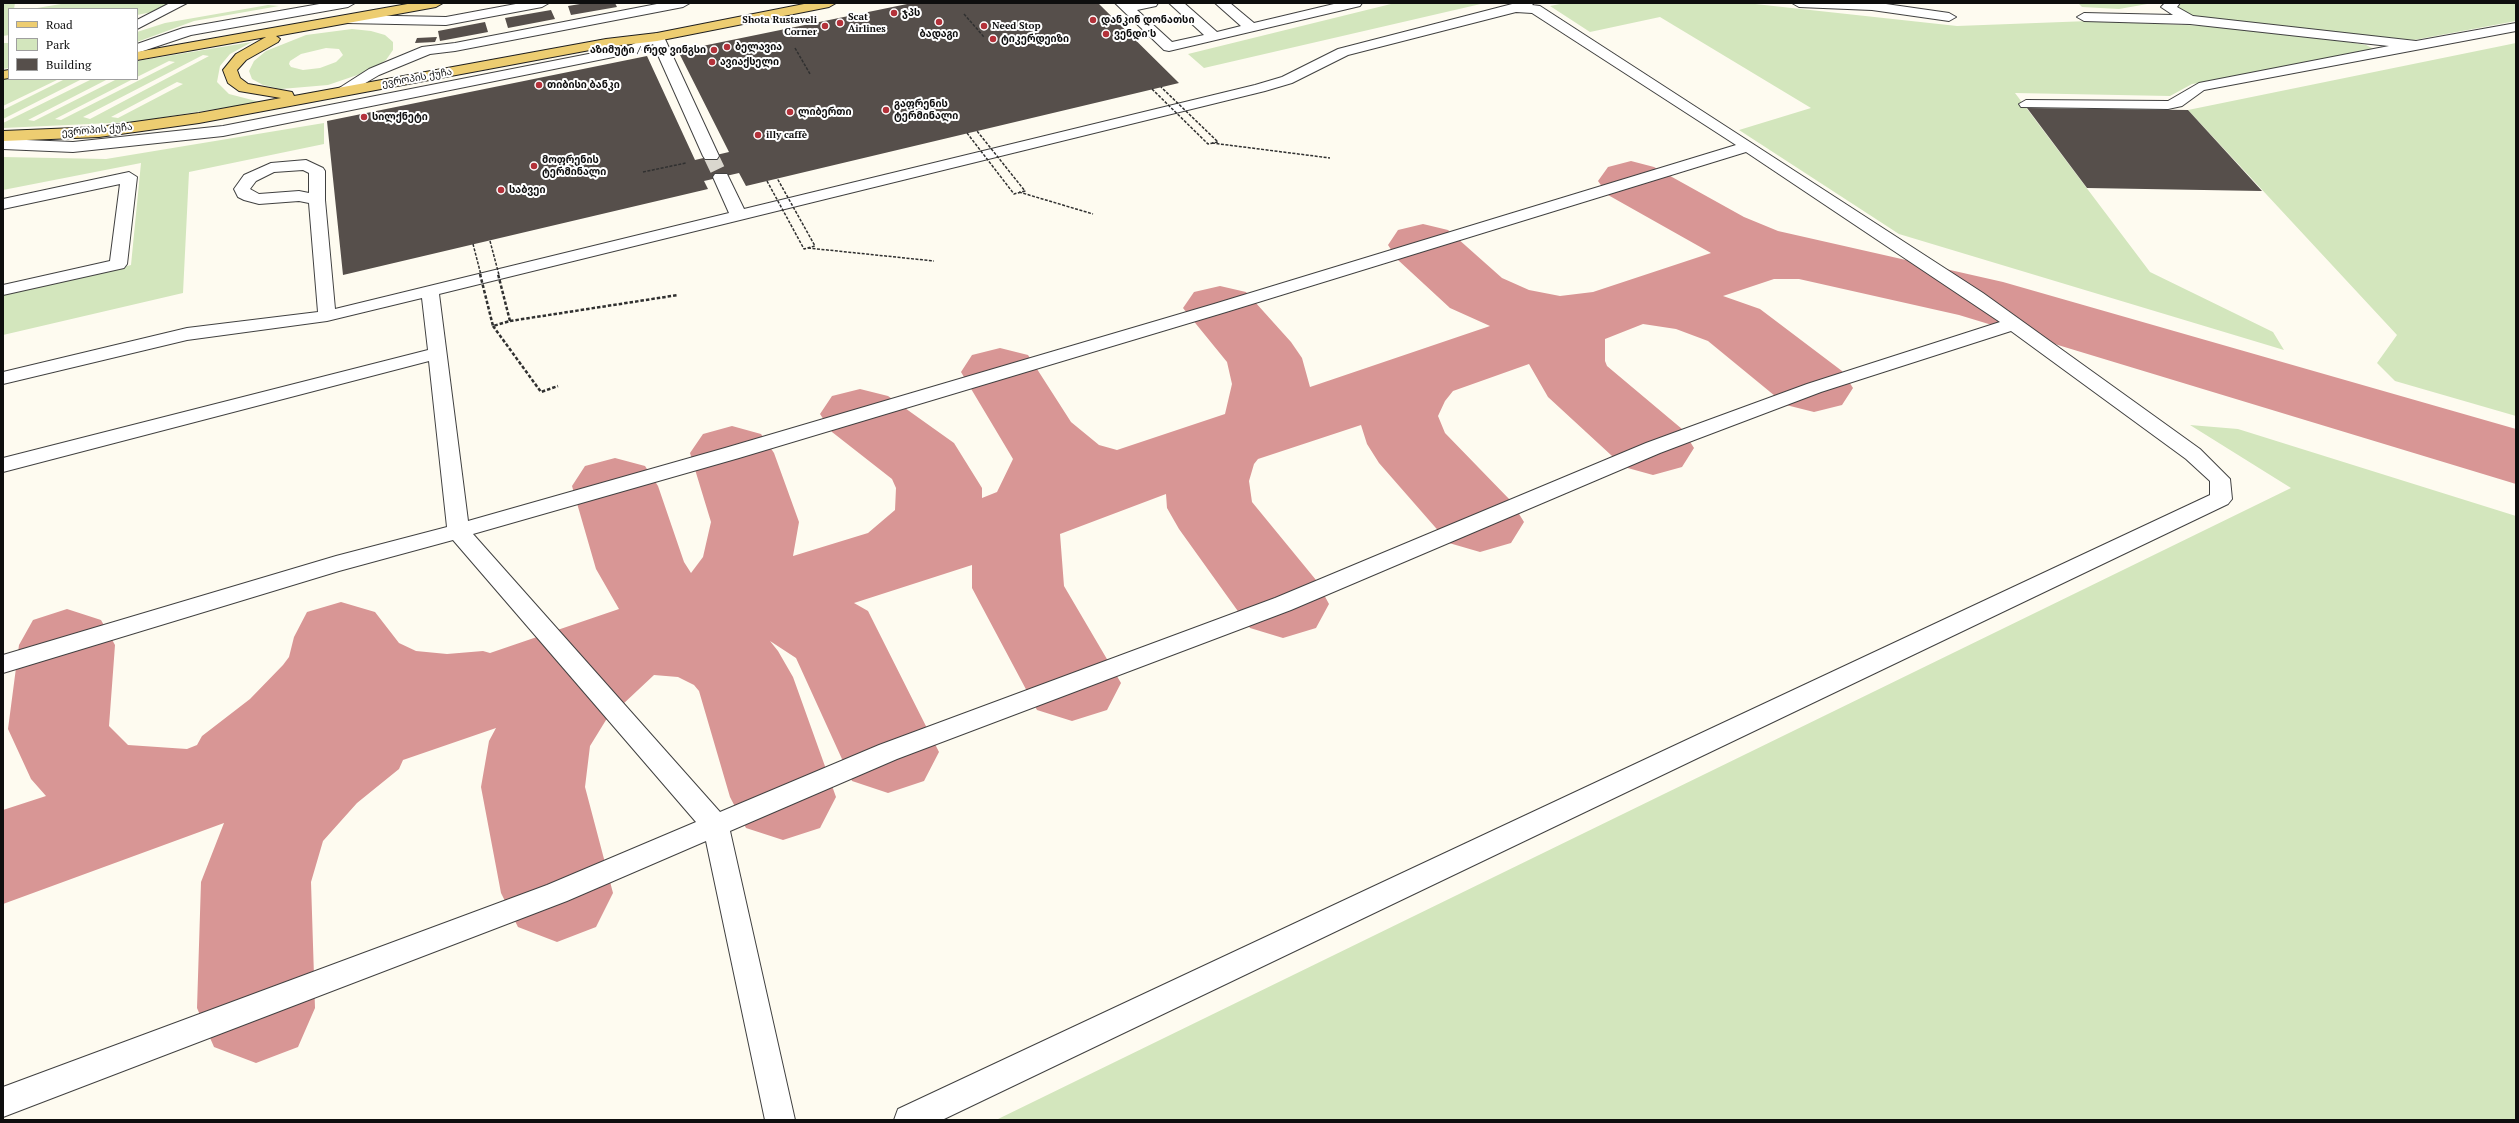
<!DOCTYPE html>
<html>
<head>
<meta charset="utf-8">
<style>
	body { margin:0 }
	#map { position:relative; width:2519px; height:1123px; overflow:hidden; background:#fefbf0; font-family:"PT Serif",serif }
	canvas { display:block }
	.frame { position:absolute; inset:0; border:4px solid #0e0e0e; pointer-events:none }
	.legend { position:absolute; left:8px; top:8px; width:130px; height:72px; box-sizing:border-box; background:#fff; border:1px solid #9f9f9f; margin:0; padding:5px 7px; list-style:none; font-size:12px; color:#0e0e0e }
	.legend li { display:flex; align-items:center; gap:8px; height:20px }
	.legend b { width:20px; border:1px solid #9f9f9f }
</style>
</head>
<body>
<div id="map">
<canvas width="2519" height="1123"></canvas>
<div class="frame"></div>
<ul class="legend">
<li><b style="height:5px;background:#edcd71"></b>Road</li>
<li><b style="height:11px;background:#d3e6bd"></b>Park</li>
<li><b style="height:11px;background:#564f4b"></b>Building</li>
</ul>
</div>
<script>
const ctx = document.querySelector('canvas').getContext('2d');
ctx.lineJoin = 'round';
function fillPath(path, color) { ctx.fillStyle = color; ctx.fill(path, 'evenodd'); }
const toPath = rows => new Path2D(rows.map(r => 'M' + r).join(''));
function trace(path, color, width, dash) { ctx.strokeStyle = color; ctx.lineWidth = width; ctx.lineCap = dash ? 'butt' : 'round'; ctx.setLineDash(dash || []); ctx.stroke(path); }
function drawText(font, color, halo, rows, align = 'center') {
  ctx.font = font + ' "PT Serif","Noto Sans Georgian",serif'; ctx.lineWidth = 4; ctx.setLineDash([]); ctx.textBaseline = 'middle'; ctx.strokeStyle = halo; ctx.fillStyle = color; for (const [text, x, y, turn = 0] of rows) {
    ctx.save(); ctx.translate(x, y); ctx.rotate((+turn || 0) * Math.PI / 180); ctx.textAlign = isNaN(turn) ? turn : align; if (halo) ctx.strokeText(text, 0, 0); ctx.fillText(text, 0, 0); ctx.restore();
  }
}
const green = toPath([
	[3,3,15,3,14,9,9,9,9,35,3,36],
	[67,3,168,3,152,12,137,15,137,9,31,9],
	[1395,3,1485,3,1204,68,1188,54],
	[1565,3,1746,3,1957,26,2089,21,2210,26,2348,42,2366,45,2376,50,2370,56,2192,84,2170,96,2015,93,2150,272,2273,332,2284,350,1899,234,1739,130,1811,108,1660,17,1590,32,1550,6],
	[2078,3,2153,3,2119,9,2082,7],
	[2182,3,2516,3,2516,21,2414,40,2194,18,2175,8],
	[268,5,279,6,194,21,137,42,137,32,165,23],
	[352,29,371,31,385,35,393,42,393,50,386,60,372,70,328,85,281,89,263,85,252,79,249,71,254,61,266,51,306,35],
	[326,48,339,49,343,55,336,62,320,68,303,70,291,67,289,64,290,61,301,54],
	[252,42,230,54,220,66,217,82,229,94,260,102,133,122,3,128,3,123,92,79,108,79,28,120,34,121,117,79,133,79,55,119,61,120,175,62,169,61,137,77,137,61],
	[203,55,209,56,90,119,83,117],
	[177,82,183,84,118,118,111,117],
	[3,43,9,43,9,68,3,69],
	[2516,43,2516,416,2395,381,2377,363,2397,335,2188,110],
	[3,79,59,79,3,106],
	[65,79,82,79,3,119,3,110],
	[324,123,324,144,189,172,183,293,3,335,3,295,131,265,141,163,3,190,3,157,106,159],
	[2190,425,2238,429,2516,516,2516,1120,996,1120,2291,488]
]);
const taxiway = toPath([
	[1631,161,1654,167,1744,217,1778,231,2003,282,2516,429,2516,484,1959,315,1799,279,1774,279,1723,296,1760,309,1842,371,1853,388,1842,405,1814,412,1786,405,1708,341,1676,329,1643,324,1605,339,1605,361,1607,366,1682,429,1694,448,1682,467,1653,475,1624,467,1548,397,1529,364,1453,391,1445,401,1438,416,1445,433,1511,501,1524,522,1511,543,1480,552,1449,543,1379,463,1367,444,1361,425,1258,459,1254,464,1249,481,1252,502,1316,580,1329,604,1316,628,1283,638,1250,628,1179,529,1167,508,1166,494,1060,534,1064,586,1121,683,1107,710,1072,721,1037,710,972,588,972,565,854,603,868,611,939,752,924,781,888,793,852,781,796,658,770,641,778,651,793,677,836,797,820,828,783,840,746,828,730,797,699,691,694,685,678,677,654,675,606,720,590,746,585,787,613,893,596,927,557,942,518,927,501,893,481,787,489,741,496,728,403,760,399,769,357,803,323,841,311,882,315,1008,298,1047,256,1063,214,1047,197,1008,201,882,224,823,3,904,3,810,46,796,31,779,8,729,19,645,33,620,67,609,101,620,115,645,109,726,128,745,187,749,197,745,202,736,250,699,283,665,289,657,294,637,307,612,341,602,375,612,399,643,416,651,447,654,483,651,490,653,619,609,596,569,572,486,585,466,615,458,645,466,658,486,684,562,691,573,703,557,711,522,690,453,703,434,732,426,761,434,774,453,799,522,793,556,868,533,895,510,896,488,892,479,832,432,820,414,832,396,860,389,888,396,954,443,982,488,982,498,997,492,1013,459,961,372,972,355,1000,348,1028,355,1071,422,1099,445,1117,450,1225,414,1232,384,1227,362,1183,308,1194,292,1220,286,1246,292,1291,342,1302,358,1310,387,1490,326,1450,308,1398,260,1388,245,1398,230,1423,224,1448,230,1502,278,1529,290,1560,296,1593,292,1711,253,1608,195,1598,181,1608,167,1631,161]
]);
const building = toPath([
	[586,3,615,3,617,7,571,15,568,6],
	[912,3,1098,3,1179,83,746,186,739,173,704,181,708,189,343,275,327,121,647,56,695,160,729,152,678,51],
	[551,10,555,19,508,28,505,18],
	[485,22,488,32,440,41,438,31],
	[437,37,435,42,415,43,417,38],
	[2027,108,2188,110,2262,191,2087,188]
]);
const minorTunnel = toPath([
	[711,156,721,177]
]);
const pathFar1 = toPath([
	[964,14,984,37],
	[795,48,810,74],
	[1212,143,1330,158],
	[643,172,686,163],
	[1019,192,1093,214],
	[808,248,934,261]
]);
const path = toPath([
	[510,321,678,295],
	[493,326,541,392,558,386]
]);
const minor = toPath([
	[170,3,187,3,137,29,137,20,170,3],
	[325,3,355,3,348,7,191,35,137,53,137,44,183,28,325,3],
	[521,3,549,3,542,7,446,25,346,23,339,19,346,15,446,17,521,3],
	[662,3,690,3,683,7,455,51,430,54,379,75,345,95,335,95,333,92,369,69,422,47,455,43,662,3],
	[1115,3,1158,3,1156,6,1137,10,1172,42,1204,35,1169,3,1184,3,1217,32,1241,26,1215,3,1230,3,1254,23,1338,3,1362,3,1360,6,1169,51,1164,50,1115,3],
	[1516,3,1534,3,1532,5,1540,6,1983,293,2200,449,2230,479,2232,499,2228,504,942,1120,894,1120,898,1109,2210,495,2210,481,2186,459,2011,331,1821,392,1660,453,1291,610,897,759,730,831,795,1120,765,1120,706,841,567,901,3,1117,3,1087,547,885,696,822,453,540,339,571,3,673,3,655,336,556,447,527,429,361,3,472,3,458,428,350,422,298,327,321,187,340,3,384,3,372,187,328,318,312,309,203,299,201,259,204,244,200,238,197,234,189,244,175,271,163,306,160,323,168,325,171,325,200,335,309,729,213,713,177,715,174,727,174,744,209,1255,85,1282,77,1338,49,1516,3],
	[1516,12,1532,13,1736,145,1214,304,725,448,468,521,439,294,1265,91,1292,83,1348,55,1516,12],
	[1746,152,2000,322,1807,384,1646,443,1275,598,879,745,720,812,473,534,739,458,1226,312,1746,152],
	[303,170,309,173,309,193,299,191,259,194,250,189,256,181,274,172,303,170],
	[1792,3,1879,3,1949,13,1956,17,1949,21,1872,10,1799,7,1792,3],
	[2165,3,2180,3,2177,7,2193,16,2416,41,2516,23,2516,31,2204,90,2182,106,2168,109,2021,107,2019,104,2026,100,2168,101,2199,83,2389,46,2190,24,2084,21,2077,17,2084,13,2173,15,2161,7,2165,3],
	[657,33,664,37,719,156,717,159,705,159,703,156,653,44,633,53,223,136,73,152,3,149,3,139,73,142,223,126,629,46,657,33],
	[129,172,137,177,127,264,124,268,3,295,3,285,110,261,120,184,3,209,3,199,129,172]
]);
const major = toPath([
	[413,3,443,3,436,7,276,36,280,39,278,42,246,60,237,70,240,78,248,84,292,92,294,96,606,39,657,33,809,3,836,3,829,7,657,41,606,47,199,123,99,137,3,141,3,131,99,127,199,113,281,98,239,91,228,83,223,70,236,54,266,37,137,60,137,52,413,3],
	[9,70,9,78,3,79,3,71,9,70]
]);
const pathBridgeFar1 = toPath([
	[1152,89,1208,144,1218,142,1161,87],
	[967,133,1014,194,1025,191,977,131],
	[767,181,804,249,815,246,777,178],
	[490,241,499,275],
	[473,244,481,275]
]);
const pathBridge = toPath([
	[480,274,493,326,510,321,498,274]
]);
const markers = [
	[894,13,4,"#b3323a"],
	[1093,20,4,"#b3323a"],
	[939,22,4,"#b3323a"],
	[840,23,4,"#b3323a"],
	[825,26,4,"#b3323a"],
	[984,26,4,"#b3323a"],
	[1106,34,4,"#b3323a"],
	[993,39,4,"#b3323a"],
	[727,47,4,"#b3323a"],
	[714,50,4,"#b3323a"],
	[712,62,4,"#b3323a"],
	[539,85,4,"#b3323a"],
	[886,110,4,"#b3323a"],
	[790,112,4,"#b3323a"],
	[364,117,4,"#b3323a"],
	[758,135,4,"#b3323a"],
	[534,166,4,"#b3323a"],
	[501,190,4,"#b3323a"]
];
const farPoinames = [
	["ჯპს",902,13],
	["Scat",848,17],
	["Airlines",848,29],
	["Shota Rustaveli",817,20,"right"],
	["Corner",817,32,"right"],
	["დანკინ დონათსი",1101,20],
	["Need Stop",992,26],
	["ბადაგი",939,34,"center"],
	["ვენდი'ს",1114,34],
	["ტიკერდეიზი",1001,39],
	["ბელავია",735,47],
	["აზიმუტი / რედ ვინგსი",706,50,"right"],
	["ავიაქსელი",720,62],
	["თიბისი ბანკი",547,85],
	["გაფრენის",894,104],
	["ტერმინალი",894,116],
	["ლიბერთი",798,112],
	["სილქნეტი",372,117],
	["illy caffè",766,135],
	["მოფრენის",542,160],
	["ტერმინალი",542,172],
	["საბვეი",509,190]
];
const farStreetnames = [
	["ევროპის ქუჩა",417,78,-10],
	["ევროპის ქუჩა",97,130,-5]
];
fillPath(green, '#d3e6bd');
fillPath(taxiway, '#d89695');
fillPath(building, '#564f4b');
trace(minorTunnel, '#dad7ce', 15, [15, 8]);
trace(minor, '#414141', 2);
trace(major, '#1f1f1f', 2);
trace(pathFar1, '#303030', 1.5, [3, 1.5]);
trace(path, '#303030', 2.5, [3.5, 2]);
fillPath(minor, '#fff');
fillPath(major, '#edcd71');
trace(pathBridgeFar1, '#303030', 1.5, [3, 1.5]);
trace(pathBridge, '#303030', 2.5, [3.5, 2]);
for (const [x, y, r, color] of markers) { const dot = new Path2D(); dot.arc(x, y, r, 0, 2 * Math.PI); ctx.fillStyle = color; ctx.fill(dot); trace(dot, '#fff', 1.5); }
drawText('bold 10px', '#0e0e0e', '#fff', farPoinames, 'left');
drawText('10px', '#0e0e0e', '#fff', farStreetnames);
</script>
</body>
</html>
